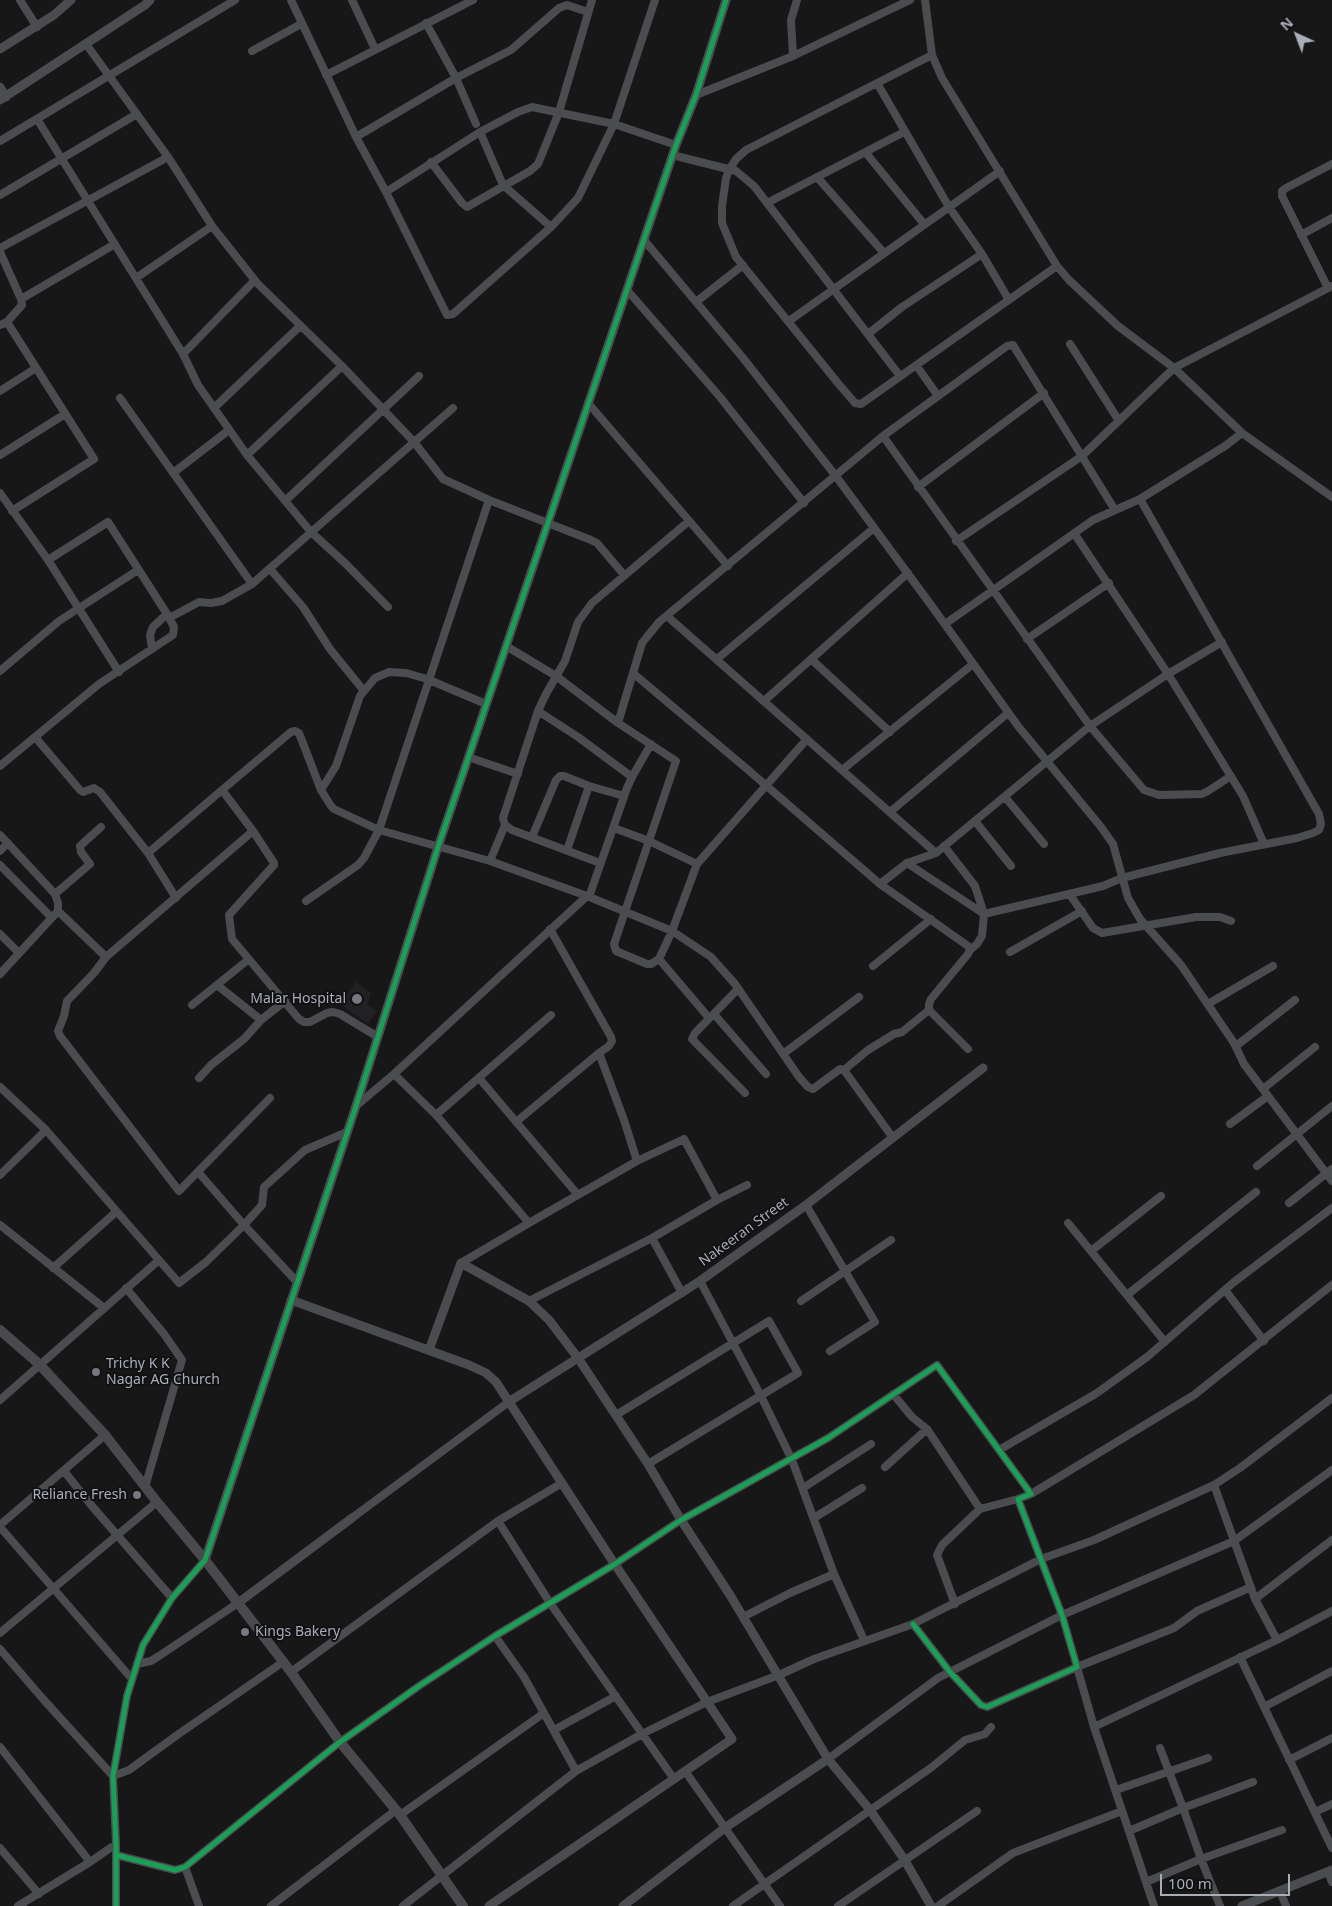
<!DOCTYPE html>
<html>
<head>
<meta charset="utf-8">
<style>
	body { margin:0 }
	#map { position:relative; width:1332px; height:1906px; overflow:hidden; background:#171717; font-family:"Noto Sans",sans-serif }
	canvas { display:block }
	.north { position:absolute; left:1272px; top:10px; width:50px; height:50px; -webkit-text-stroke:4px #111113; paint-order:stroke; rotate:317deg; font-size:14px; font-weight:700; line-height:20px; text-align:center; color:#a8adb8 }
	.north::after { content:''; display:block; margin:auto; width:18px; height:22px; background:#a8adb8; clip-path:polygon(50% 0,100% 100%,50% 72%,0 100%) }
	.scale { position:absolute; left:1160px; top:1874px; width:130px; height:22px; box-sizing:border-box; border:2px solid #a8adb8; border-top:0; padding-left:6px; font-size:15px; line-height:18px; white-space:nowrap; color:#a8adb8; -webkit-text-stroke:4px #111113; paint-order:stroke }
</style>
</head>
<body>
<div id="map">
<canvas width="1332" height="1906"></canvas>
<div class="north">N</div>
<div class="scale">100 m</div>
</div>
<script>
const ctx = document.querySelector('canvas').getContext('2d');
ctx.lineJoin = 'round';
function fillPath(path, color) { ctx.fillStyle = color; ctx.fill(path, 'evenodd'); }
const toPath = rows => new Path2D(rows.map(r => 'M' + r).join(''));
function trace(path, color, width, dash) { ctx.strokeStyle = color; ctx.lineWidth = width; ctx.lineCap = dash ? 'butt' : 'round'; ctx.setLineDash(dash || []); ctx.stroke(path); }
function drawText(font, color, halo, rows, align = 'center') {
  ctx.font = font + ' "Noto Sans",sans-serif'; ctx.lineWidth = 4; ctx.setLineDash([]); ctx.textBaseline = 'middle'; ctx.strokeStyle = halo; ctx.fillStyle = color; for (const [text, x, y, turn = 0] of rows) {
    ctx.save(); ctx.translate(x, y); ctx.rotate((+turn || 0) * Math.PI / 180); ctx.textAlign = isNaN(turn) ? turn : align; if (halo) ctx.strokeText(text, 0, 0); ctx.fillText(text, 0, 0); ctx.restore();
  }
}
const built = toPath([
	[356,982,371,993,367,1005,377,1011,368,1024,340,1004]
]);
const minor = toPath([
	[20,0,37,27],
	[291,0,356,137,386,192,447,315,453,314,551,227,578,198,614,124,655,0],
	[352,0,375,49],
	[925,0,932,55,942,78,1057,266,1069,280,1118,326,1174,368,1242,433,1332,497],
	[426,23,456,78,476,124],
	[86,44,168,157,212,226,257,283,342,366,414,442,443,479,489,500,591,540,597,543,624,575],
	[252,51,301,24],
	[932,55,746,150,736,159,729,170,726,178,722,206,722,223,736,257,837,382,855,403,861,404,1057,266],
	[793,56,791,20,797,0],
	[326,75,473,0],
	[877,83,949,207,982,254,1009,300],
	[696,95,793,56,910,0],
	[37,119,183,354,198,385,247,455,311,532,346,564,388,607],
	[480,132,503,185,551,227],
	[356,137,456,78,511,50,559,8,567,5,588,12],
	[0,141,235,0],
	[866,153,924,224],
	[672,155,736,171,754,186,900,376],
	[431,162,462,203,467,207,530,171,538,164,559,112,592,0],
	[817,177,884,253],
	[386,192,480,132,518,112,532,107,614,124,676,145],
	[0,195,137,114],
	[767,203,904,132],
	[1301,235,1332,218],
	[644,240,743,358,835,475,931,605,1018,726,1101,827,1113,844,1128,898,1140,919,1181,965,1234,1043,1244,1064,1332,1181],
	[0,248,168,157],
	[0,252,21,299,22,305,7,322,0,325],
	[136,278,212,226],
	[1328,288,1282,196,1282,191,1286,188,1332,164],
	[627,290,720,397,804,503],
	[21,299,115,244],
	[696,302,743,265],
	[789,321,1000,171],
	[7,322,94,459,12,511],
	[868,334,902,307,982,254],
	[1070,344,1119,421],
	[183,354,255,280],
	[916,365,938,396],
	[0,391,36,368],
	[120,398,252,584],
	[588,403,728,566],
	[214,408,300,326],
	[883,436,1007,346,1013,345,1115,510],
	[0,455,65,414],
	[247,455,342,366],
	[173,473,229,430],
	[918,487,1044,393],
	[0,493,48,560,119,672],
	[285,501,419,376],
	[1074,533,1168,674,1243,796,1264,844],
	[956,541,1082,456,1174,368,1332,286],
	[270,569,303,607,330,649,364,691],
	[667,616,936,853,1090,726,1168,674,1222,642],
	[169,618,199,602,211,603,222,601,252,584,453,408],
	[945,624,1093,520,1140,499,1225,446,1242,433],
	[1027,639,1109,583],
	[506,646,556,676,618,723,676,761,614,944,616,951,647,964,651,964,659,959,672,931,697,864,807,739],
	[152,649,150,635,153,627,167,614],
	[717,659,874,528],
	[811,659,890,732],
	[0,671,59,621,138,570],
	[634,674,747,769,880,884,968,946,970,950,968,954,931,999,929,1004,929,1010,968,1049],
	[764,701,908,573],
	[538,711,578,737,632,777],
	[618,723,642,643,659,622,883,436,1090,726,1144,790,1159,795,1202,794,1208,791,1231,776],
	[35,737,80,790,83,792,94,788,100,792,148,853,176,898],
	[468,757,518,774],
	[0,766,99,684,173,635,174,627,167,614,108,522,48,560],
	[842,770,973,664],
	[321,790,336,766,360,696,375,678,389,672,406,673,427,679,486,704],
	[1005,797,1044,844],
	[890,812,1008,713],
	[975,821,1011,866],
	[614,828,649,841,697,864],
	[0,835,55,894,58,903,58,911],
	[532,837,556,780,560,776,564,776,589,786,624,796],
	[944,846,975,886,984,914,1103,886,1122,878,1220,853,1297,838,1313,833,1319,830,1321,824,1319,814,1140,499],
	[567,850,589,786],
	[0,851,8,843],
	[148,853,222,790],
	[490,861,505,825],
	[600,863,512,830,505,825,503,818,538,711,546,694,565,661,578,622,592,603,689,521],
	[907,863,984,914,982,936,977,944,970,950],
	[0,865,51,917],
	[880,884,907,863,936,853],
	[55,894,90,864,81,852,80,846,101,827],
	[1070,895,1093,928,1102,933,1196,917,1220,917,1231,921],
	[589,897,627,788,632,777,651,744],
	[306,901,358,865,364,858,379,830,489,500],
	[0,934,19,953],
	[1010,952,1082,911],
	[106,957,94,973,67,1001,64,1016,58,1031,60,1036,179,1191,270,1098],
	[659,959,709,1018],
	[873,966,931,919],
	[0,974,58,911,106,957,253,831],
	[217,985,261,1020],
	[738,989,695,1033,692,1039,745,1093],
	[1208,1004,1273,966],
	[192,1005,249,959],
	[714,1014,766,1074],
	[378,1037,340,1014,333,1012,327,1013,310,1022,304,1022,299,1019,232,939,229,915,274,865,274,863,253,831,222,790,291,732,295,731,299,733,321,790,331,806,334,809,379,830,490,861,587,896,672,931,711,957,735,984,799,1077,808,1087,813,1089,840,1069,844,1070,893,1138],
	[1236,1046,1295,1000],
	[783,1054,859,997],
	[844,1070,868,1050,894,1034,902,1032,929,1010],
	[394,1074,436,1115,529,1223,637,1161,624,1120,599,1053,609,1046,612,1041,611,1037,550,929],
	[199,1078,211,1065,244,1039,261,1020,285,1001],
	[479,1078,578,1195],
	[0,1087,46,1130,159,1260],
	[1263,1089,1315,1047],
	[356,1106,394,1074,587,896],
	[436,1115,551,1015],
	[516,1122,599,1053],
	[1230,1124,1268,1096],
	[637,1161,684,1139,717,1200],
	[1257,1166,1332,1106],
	[199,1173,244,1225,262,1205,264,1187,305,1150,347,1132],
	[0,1175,46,1130],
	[1289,1203,1332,1169],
	[806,1205,875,1322,830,1351],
	[1068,1223,1165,1342],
	[0,1225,104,1308],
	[652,1238,682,1293],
	[1091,1251,1161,1196],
	[461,1263,529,1223],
	[53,1268,116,1212],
	[700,1281,761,1396,792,1460,834,1574,864,1640],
	[126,1288,164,1334,182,1360,145,1487],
	[1225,1290,1264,1341],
	[1127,1295,1256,1192],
	[529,1301,652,1238,717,1200,747,1185],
	[801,1301,891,1240],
	[893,1394,912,1417,927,1429,980,1509],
	[0,1400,159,1260,179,1283,206,1262,244,1225,297,1282],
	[616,1415,769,1321,798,1373,648,1464],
	[999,1450,1097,1393,1147,1357,1234,1282,1332,1208],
	[885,1467,927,1429],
	[64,1471,91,1505,172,1598],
	[1214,1485,1255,1599,1277,1640],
	[803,1488,871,1444],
	[1031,1494,1194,1395,1332,1285],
	[352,1518,510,1401],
	[814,1518,862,1488],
	[498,1521,550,1603,674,1779],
	[0,1525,105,1435],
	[0,1527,132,1679],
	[1255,1599,1332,1540],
	[955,1604,937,1555,942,1545,980,1509,1018,1499],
	[743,1617,790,1593,834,1574],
	[0,1633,157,1502],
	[495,1636,524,1677,576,1771],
	[0,1649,43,1699,113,1776,129,1770,180,1733,283,1662],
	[1240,1657,1332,1848],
	[137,1664,151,1661,159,1656,238,1603],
	[291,1672,498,1521,562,1483],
	[1264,1707,1332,1671],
	[1094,1727,1077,1667,1174,1628,1197,1611,1251,1587],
	[554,1730,616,1696],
	[0,1747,90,1862],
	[828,1759,938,1678,1062,1615,1234,1541,1332,1470],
	[1289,1760,1332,1738],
	[685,1771,780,1906],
	[1116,1790,1208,1758],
	[1315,1812,1332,1804],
	[400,1815,544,1713],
	[1129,1831,1183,1808,1160,1748],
	[0,1848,39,1894],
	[116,1855,175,1870,185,1867,340,1742,419,1686,495,1636,615,1564,681,1520,828,1438,937,1365,1031,1494,1018,1499,1062,1615,1077,1667,987,1707,981,1705,950,1672,913,1624],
	[185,1867,199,1906],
	[1328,1872,1332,1882],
	[1146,1882,1201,1859,1282,1830],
	[1280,1891,1286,1906],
	[18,1906,90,1862,116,1844],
	[116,1906,116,1844,113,1776,127,1696,143,1645,172,1598,205,1560],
	[271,1906,396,1810],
	[403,1906,576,1771,642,1734,707,1702,779,1675,814,1659,913,1624,1041,1559,1094,1540,1214,1485,1240,1468,1332,1398],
	[733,1906,932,1767,965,1740,985,1734,991,1727],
	[838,1906,977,1811],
	[938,1906,1013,1853,1122,1811],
	[1154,1906,1094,1727,1277,1640,1332,1611],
	[1220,1906,1201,1859,1183,1808,1253,1782]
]);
const tertiary = toPath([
	[0,49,54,15,71,0],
	[0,87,6,97],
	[0,100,145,5,150,0],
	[291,1300,469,1365,486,1373,496,1382,610,1557,732,1739,489,1906],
	[429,1350,461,1263,529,1301,549,1320,578,1358,648,1464,681,1520,730,1595,828,1759,870,1810,904,1859,931,1906],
	[510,1401,700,1281,806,1205,983,1068],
	[205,1560,356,1106,438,847,676,145,696,95,726,0],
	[238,1603,352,1518],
	[623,1906,726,1827,828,1759],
	[1242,1906,1332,1870]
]);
const secondary = toPath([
	[0,1330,39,1364,105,1435,157,1502,205,1560,291,1672,340,1742,400,1815,463,1906]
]);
const cycleway = toPath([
	[116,1855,175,1870,185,1867,340,1742,419,1686,495,1636,615,1564,681,1520,828,1438,937,1365,1031,1494,1018,1499,1062,1615,1077,1667,987,1707,981,1705,950,1672,913,1624],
	[116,1906,116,1844,113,1776,127,1696,137,1664,143,1645,172,1598,205,1560,356,1106,438,847,676,145,696,95,726,0]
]);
const markers = [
	[357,999,6,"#757880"],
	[96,1372,5,"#757880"],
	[137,1495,5,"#757880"],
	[245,1632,5,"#757880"]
];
const poiNames = [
	["Malar Hospital",346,999],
	["Trichy K K",106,1364,"left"],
	["Nagar AG Church",106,1380,"left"],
	["Reliance Fresh",127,1495],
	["Kings Bakery",255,1632,"left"]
];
const streetNames = [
	["Nakeeran Street",744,1232,-36]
];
fillPath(built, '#212123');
trace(minor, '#4b4c50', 8);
trace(tertiary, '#4b4c50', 9);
trace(secondary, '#4a4a4e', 10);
trace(cycleway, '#1a9f57', 5);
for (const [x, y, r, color] of markers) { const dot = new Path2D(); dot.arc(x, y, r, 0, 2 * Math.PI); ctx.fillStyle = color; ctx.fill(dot); trace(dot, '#111113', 2); }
drawText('14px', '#a8adb8', '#111113', poiNames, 'right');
drawText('14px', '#a8adb8', '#111113', streetNames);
</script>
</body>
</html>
